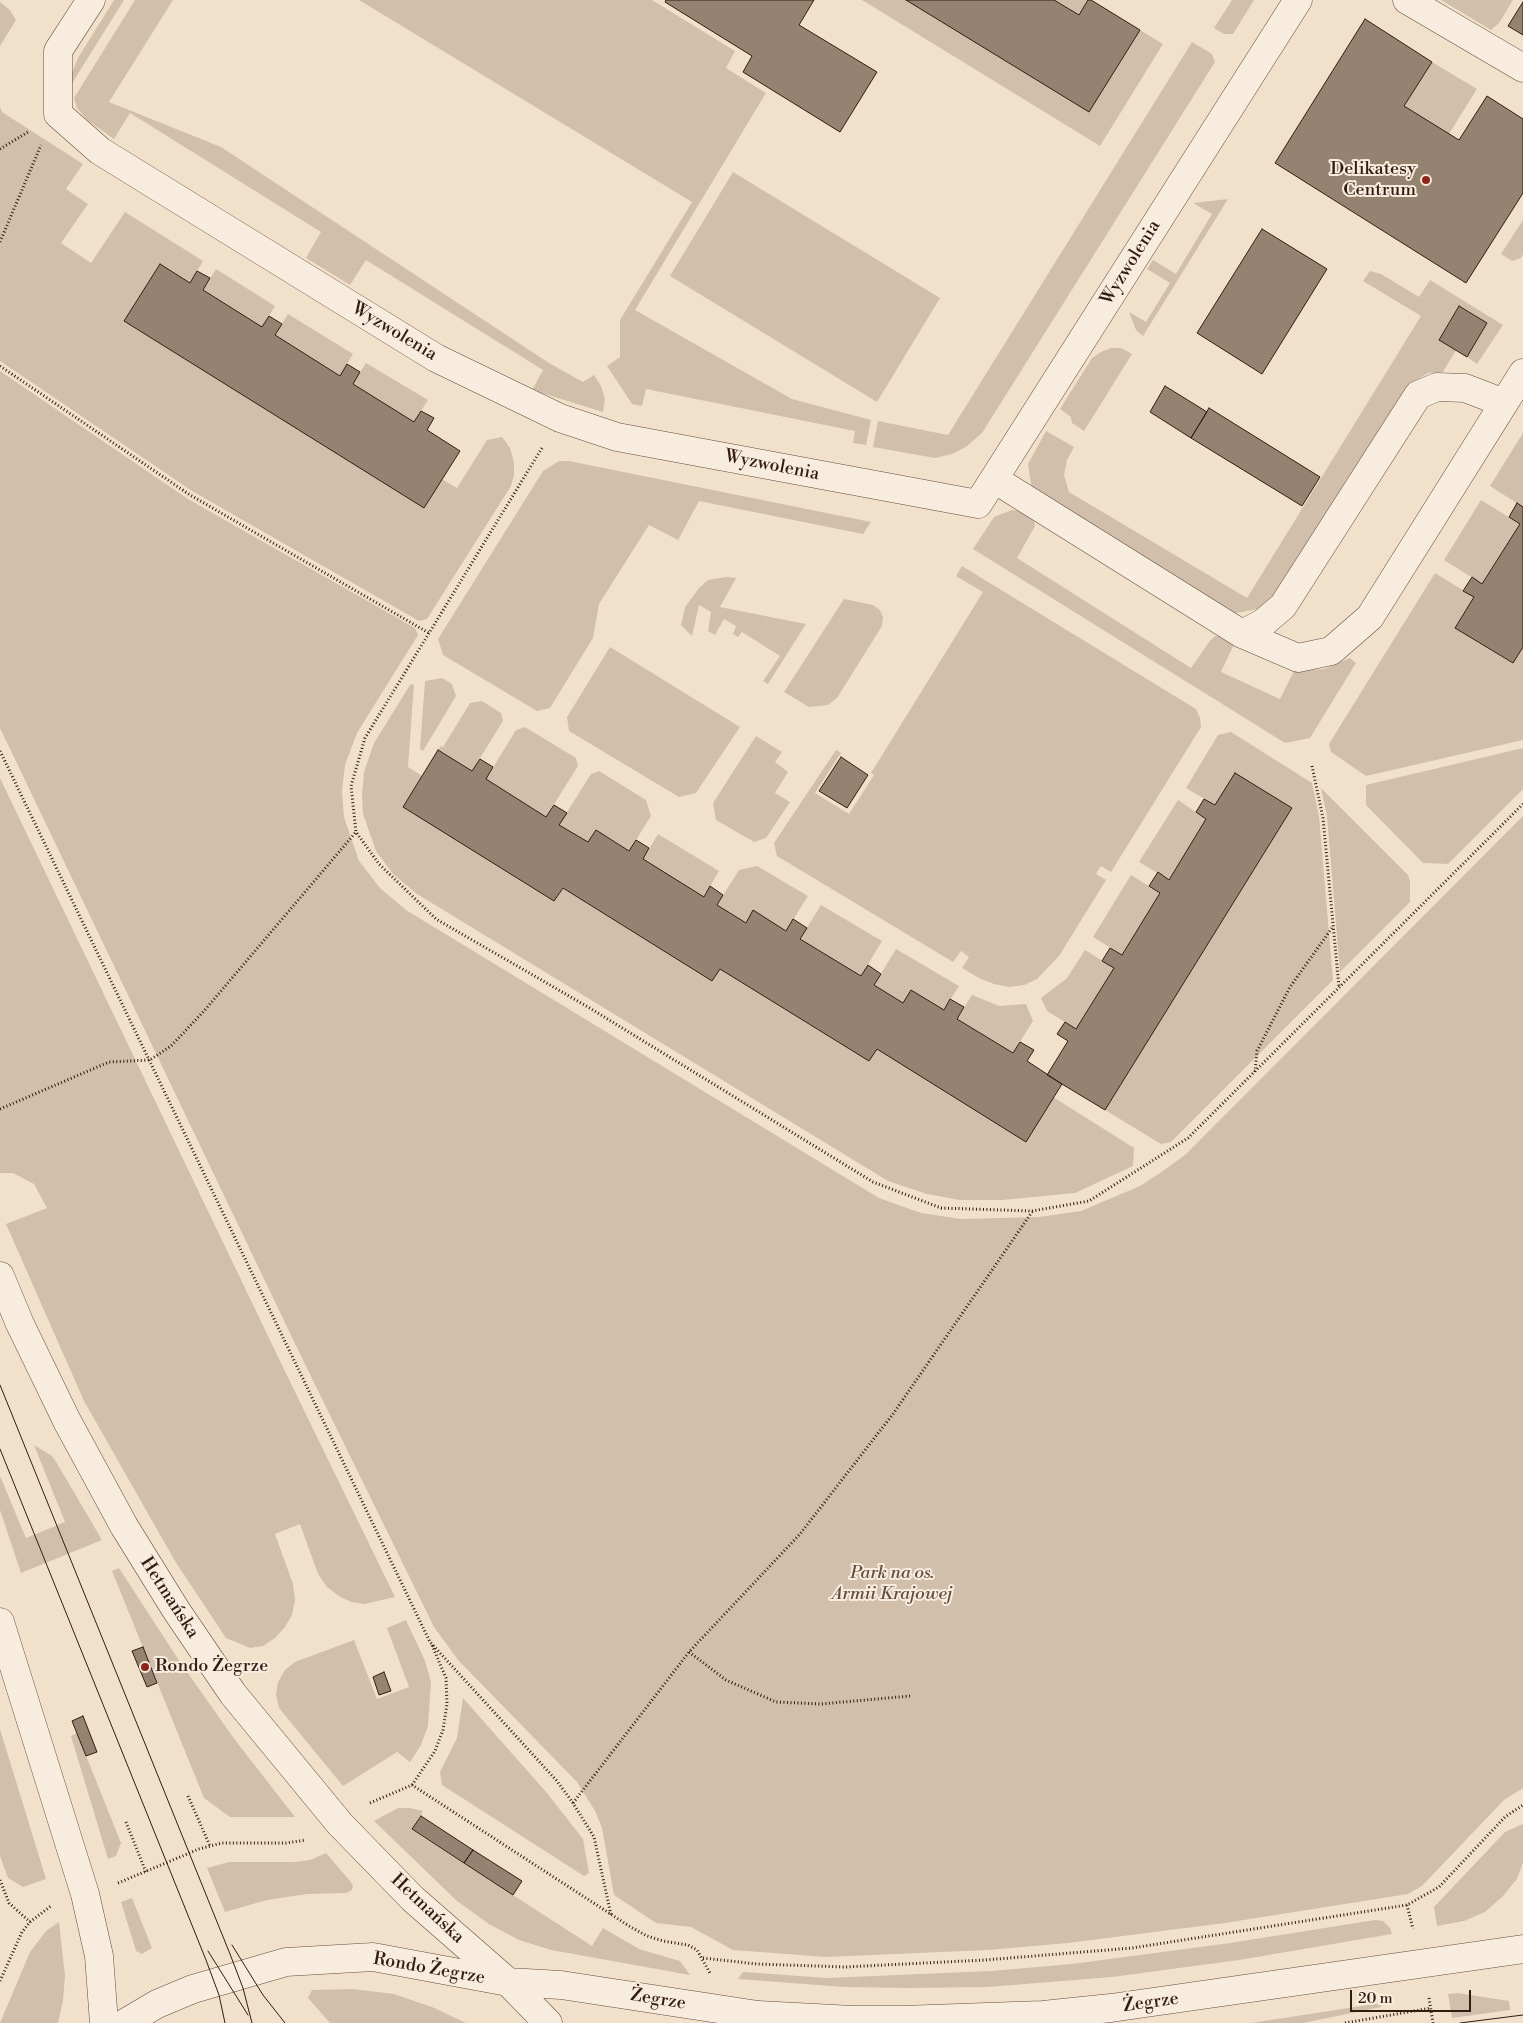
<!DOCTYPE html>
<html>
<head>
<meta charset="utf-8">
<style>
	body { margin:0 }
	#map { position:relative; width:1523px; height:2023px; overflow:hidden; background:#f2e1ca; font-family:"Libre Bodoni",serif }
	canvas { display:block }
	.scale { position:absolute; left:1350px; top:1990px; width:121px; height:22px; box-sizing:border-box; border:2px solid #331b11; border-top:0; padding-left:6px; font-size:15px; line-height:18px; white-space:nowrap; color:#331b11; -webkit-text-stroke:4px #f7ecdd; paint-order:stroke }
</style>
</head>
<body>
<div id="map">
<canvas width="1523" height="2023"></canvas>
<div class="scale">20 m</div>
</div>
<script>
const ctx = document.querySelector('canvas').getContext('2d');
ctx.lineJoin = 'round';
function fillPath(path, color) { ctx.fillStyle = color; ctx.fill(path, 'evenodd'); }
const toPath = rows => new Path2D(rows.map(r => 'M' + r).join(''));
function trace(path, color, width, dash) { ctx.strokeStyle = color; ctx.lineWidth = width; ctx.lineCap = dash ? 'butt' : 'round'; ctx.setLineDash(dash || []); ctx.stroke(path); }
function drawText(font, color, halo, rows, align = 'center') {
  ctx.font = font + ' "Libre Bodoni",serif'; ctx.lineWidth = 4; ctx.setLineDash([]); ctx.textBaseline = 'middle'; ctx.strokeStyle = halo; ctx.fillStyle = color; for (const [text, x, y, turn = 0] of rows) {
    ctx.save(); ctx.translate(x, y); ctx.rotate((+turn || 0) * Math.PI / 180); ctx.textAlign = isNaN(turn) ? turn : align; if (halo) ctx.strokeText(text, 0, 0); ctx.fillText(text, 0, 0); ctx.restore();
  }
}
const green = toPath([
	[114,0,124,0,71,85,72,73,78,58],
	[135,0,173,0,109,102,221,147,549,363,583,382,594,375,601,386,605,399,603,412,532,390,543,370,366,260,350,285,306,258,321,232,130,113,114,139,87,120,77,108,74,98],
	[359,0,652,0,735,51,726,68,766,93,635,310,792,399,871,420,866,445,853,443,855,431,646,389,642,406,632,404,607,366,620,357,620,320,692,202],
	[862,0,906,0,1089,112,1140,30,1163,44,1100,146],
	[1054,0,1088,0,1079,15],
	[1232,0,1254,0,1233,34,1224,34,1214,28],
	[1441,0,1513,0,1499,23,1491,30],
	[0,2,10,10,16,20,0,46],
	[1192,42,1212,54,1215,62,982,433,966,447,952,454,935,458,873,447,878,421,948,435],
	[1432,62,1477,89,1449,134,1404,106],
	[0,107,2,112,83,164,66,189,88,204,61,243,91,263,125,212,203,261,190,283,160,264,124,321,424,508,442,479,457,488,487,440,502,437,510,448,514,462,514,475,511,486,427,619,419,621,192,491,0,361],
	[733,172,940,298,877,402,670,276],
	[1228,199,1143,336,1136,330,1129,312,1146,322,1170,283,1147,269,1153,260,1176,274,1212,214,1193,203],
	[1523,220,1523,254,1521,258,1512,261,1501,254],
	[216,269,275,306,262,327,203,290],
	[1370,271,1381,274,1419,297,1430,280,1503,325,1477,364,1467,357,1487,323,1459,306,1439,339,1456,350,1443,372,1428,373,1411,384,1274,600,1258,609,1231,614,1037,493,1031,484,1028,464,1046,431,1074,447,1067,460,1064,475,1069,492,1247,598,1421,316,1363,281],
	[288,314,353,354,340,376,275,335],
	[1111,348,1121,348,1132,354,1084,431,1072,423,1071,417,1060,409,1092,358,1101,352],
	[366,363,428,400,414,422,353,384],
	[0,371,188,499,415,628,418,635,357,733,345,765,342,791,344,817,359,861,380,888,406,910,879,1198,921,1213,961,1219,1039,1217,1081,1211,1140,1186,1163,1171,1186,1154,1523,816,1523,1788,1504,1800,1422,1886,1408,1894,1225,1923,1068,1943,988,1950,826,1957,733,1950,691,1927,656,1923,614,1895,602,1828,595,1811,577,1782,458,1660,434,1627,300,1354,0,728],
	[1523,433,1523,507,1490,486],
	[559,461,569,461,871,522,863,534,699,501,678,540,649,525,599,604,593,638,550,708,537,711,443,655,438,639,543,471],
	[1481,500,1520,524,1482,584,1444,560],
	[1012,510,1022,511,1034,519,1035,526,1017,558,1191,668,1209,642,1215,636,1224,636,1235,642,1221,672,1280,699,1294,671,1324,669,1350,658,1356,663,1310,738,1285,743,973,549,994,517],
	[962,566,1196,709,1200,718,1201,727,1111,872,1101,866,1098,870,1096,874,1106,880,1059,956,1037,979,1024,985,1009,987,994,984,979,978,962,968,969,957,961,951,953,962,777,856,774,843,836,750,841,753,815,793,849,814,874,775,871,773,983,592,956,576],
	[1435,573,1474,597,1455,628,1512,663,1523,647,1523,740,1366,776,1331,752,1329,744],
	[726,577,736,578,720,607,806,624,768,684,763,681,780,656,742,632,738,637,733,634,736,626,724,619,715,635,708,631,711,612,699,605,692,636,681,625,685,607,699,588,708,580],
	[844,599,873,605,880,610,883,617,882,626,837,698,828,705,809,707,784,692],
	[610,647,740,727,696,793,679,797,569,731,567,717],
	[442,678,452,684,456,696,423,751,420,749,425,681],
	[414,684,408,767,422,776,403,807,554,901,563,888,711,981,720,969,869,1061,877,1049,1053,1097,1134,1148,1133,1166,1075,1193,1002,1200,960,1200,927,1194,888,1181,417,894,393,874,376,851,363,814,362,795,364,772,374,743,410,685],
	[482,701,501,713,503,721,472,771,438,750,441,746,443,747,470,703],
	[525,727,576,758,578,766,546,817,486,779,516,730],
	[1231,732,1312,783,1319,816,1333,980,1171,1142,1161,1144,1105,1110,1292,809,1215,805,1186,788,1218,735],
	[756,736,782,752,775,762,788,772,775,793,790,802,766,838,754,842,716,820,713,803],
	[1523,748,1523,789,1448,864,1423,863,1366,805,1366,785],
	[599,771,646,800,651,816,629,851,596,830,588,842,559,825,591,774],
	[0,778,281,1363,395,1597,364,1604,351,1602,339,1596,327,1587,318,1574,300,1524,275,1534,293,1584,295,1600,292,1615,285,1627,275,1638,263,1646,250,1648,226,1638,175,1561,84,1401,6,1224,47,1208,34,1184,13,1173,0,1173],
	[1321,788,1408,875,1410,881,1410,902,1340,972,1327,816],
	[1178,800,1206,819,1169,880,1139,862],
	[658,834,719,871,704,897,643,859],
	[757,866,808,896,786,931,754,911,746,923,717,905,739,870],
	[1131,875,1160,893,1122,955,1093,937],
	[821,905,882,941,861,976,800,939],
	[896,949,959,986,944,1010,911,990,903,1003,874,985],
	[1085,950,1114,968,1076,1029,1047,1011,1041,998,1067,978],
	[972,995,999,1006,1026,1004,1033,1021,1013,1053,957,1019],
	[34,1445,52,1456,58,1465,102,1540,21,1573,0,1510,0,1476,26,1538,65,1522],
	[119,1568,178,1659,235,1740,295,1817,230,1817,204,1798,112,1571],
	[406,1620,425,1661,431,1682,428,1726,421,1745,410,1762,397,1752,343,1786,279,1708,276,1695,278,1682,285,1670,295,1662,354,1640,377,1699,409,1687,387,1628],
	[463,1698,547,1793,583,1839,589,1873,584,1876,442,1785,440,1772,457,1738],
	[0,1729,46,1879,23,1887,8,1878,0,1856],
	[77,1733,121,1843,116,1856,108,1859,71,1736],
	[398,1808,410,1808,423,1811,412,1830,592,1946,603,1928,639,1949,680,1961,690,1975,551,1950,519,1940,489,1924,457,1901,374,1821],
	[1523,1824,1523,1862,1517,1879,1502,1897,1485,1912,1464,1921,1437,1926,1434,1907,1505,1832],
	[326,1853,350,1881,353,1886,352,1890,346,1893,307,1894,267,1900,225,1912,207,1868,229,1862,295,1862,310,1860],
	[132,1898,152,1948,142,1954,136,1951,121,1902],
	[1375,1920,1383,1921,1390,1928,1392,1934,1239,1960,1112,1977,988,1987,909,1988,844,1987,738,1979,743,1972,827,1978,991,1971,1072,1964,1230,1943],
	[59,1922,65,1976,63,2001,58,2023,0,2023,30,1952,46,1931],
	[353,1989,394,1994,432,2007,466,2023,330,2023,308,1998,312,1990],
	[1458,1993,1509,2001,1510,2010,1452,2018,1448,1994],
	[1381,2003,1381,2007,1303,2023,1251,2023]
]);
const building = toPath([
	[666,0,814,0,799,25,877,72,840,132,743,72,752,56,665,2,666,0],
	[906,0,1054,0,1079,15,1088,0,1091,0,1140,30,1089,112,906,0],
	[1523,2,1523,35,1508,26,1523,2],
	[1365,19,1432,62,1404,106,1459,140,1487,96,1523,119,1523,193,1466,283,1275,163,1365,19],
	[1262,229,1327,269,1262,374,1197,333,1262,229],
	[160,264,190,283,197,271,210,278,203,290,262,327,269,316,282,324,275,335,340,376,347,364,360,372,353,384,414,422,421,411,434,418,427,430,460,451,424,508,124,321,160,264],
	[1459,306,1487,323,1467,357,1439,340,1459,306],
	[1165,386,1207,412,1191,438,1150,412,1165,386],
	[1209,408,1320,477,1302,506,1191,438,1209,408],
	[1517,503,1523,507,1523,647,1513,663,1455,628,1474,597,1463,591,1472,577,1482,584,1520,524,1509,517,1517,503],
	[438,750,472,771,480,759,493,767,486,779,546,817,554,805,567,813,559,825,588,842,596,830,629,851,636,840,649,848,643,859,704,897,710,886,723,895,717,905,746,923,753,910,786,931,793,919,807,928,800,939,861,976,868,965,881,974,874,985,903,1003,911,990,944,1010,950,999,964,1007,957,1019,1013,1053,1020,1042,1034,1050,1027,1061,1062,1084,1026,1142,877,1049,869,1061,720,969,712,981,563,888,554,901,403,807,438,750],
	[841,757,868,775,847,808,819,791,841,757],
	[1235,773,1292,808,1105,1110,1047,1075,1068,1041,1057,1034,1065,1022,1076,1029,1114,968,1102,961,1110,948,1122,955,1160,893,1149,886,1158,872,1169,880,1206,819,1196,812,1204,799,1215,805,1235,773],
	[143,1647,157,1683,147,1687,132,1651,143,1647],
	[384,1672,391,1691,379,1695,373,1677,384,1672],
	[83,1716,97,1752,86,1756,72,1721,83,1716],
	[421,1816,473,1850,464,1863,412,1829,421,1816],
	[473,1850,522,1881,513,1895,464,1863,473,1850]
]);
const path = toPath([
	[0,149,28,132],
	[0,242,41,145],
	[0,366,190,495,429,633],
	[542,448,365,738,351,786,356,832,379,864,436,919,588,1007,873,1182,941,1208,1032,1211,1089,1201,1188,1138,1523,804],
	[0,751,430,1642,557,1781,573,1803,594,1837,611,1915],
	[1312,766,1323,818,1339,987],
	[1255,1072,1257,1051,1290,987,1332,928],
	[0,1109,109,1062,150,1060,171,1046,204,1011,356,832],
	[689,1652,726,1680,776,1702,821,1704,910,1696],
	[412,1785,435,1751,443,1730,447,1704,446,1678,432,1645],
	[188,1796,210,1846],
	[370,1803,412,1785,629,1926,647,1936,663,1941,688,1945,697,1950,710,1973],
	[573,1803,689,1652,800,1534,893,1414,1032,1212],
	[126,1822,146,1872],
	[0,1880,9,1903,30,1922],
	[118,1883,199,1849,222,1843,286,1843,306,1840],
	[1407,1905,1413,1929],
	[703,1958,757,1964,845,1967,985,1960,1132,1948,1407,1905,1439,1887,1505,1817,1523,1805],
	[0,1981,22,1932,30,1922,51,1906],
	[1429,1998,1433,2023],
	[1345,2023,1431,2008]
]);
const minor = toPath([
	[91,0,58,51,58,114,100,151,436,358,560,418,617,437,978,504,1298,0],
	[1407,0,1523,68],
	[994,479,1242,634,1298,658,1331,651,1370,617,1523,373],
	[1242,634,1263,623,1283,606,1418,395,1437,387,1465,388,1504,403]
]);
const tertiary = toPath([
	[0,1276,20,1324,67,1421,124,1526,176,1610,233,1694,340,1824,413,1899,508,1982,548,2023],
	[0,1622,85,1894,99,1956,104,2023],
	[125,2023,157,2004,193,1989,286,1962,373,1957,508,1982,561,1985,758,2015,853,2020,902,2020,1043,2015,1111,2008,1523,1949]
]);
const tram = toPath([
	[0,1385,230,1954,243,1988,252,2023],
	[0,1449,206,1960,219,1995,225,2023],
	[232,1945,263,1995,285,2023],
	[208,1951,248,2015],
	[1460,2023,1523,2015]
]);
const markers = [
	[1426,180,5,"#8f2418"],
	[145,1667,5,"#8f2418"]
];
const poiNames = [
	["Delikatesy",1416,170],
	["Centrum",1416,191],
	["Rondo Żegrze",155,1667,"left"]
];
const streetNames = [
	["Wyzwolenia",1131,263,-58],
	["Wyzwolenia",394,332,31],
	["Wyzwolenia",772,466,11],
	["Hetmańska",169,1598,57],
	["Hetmańska",427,1909,43],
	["Rondo Żegrze",429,1969,10],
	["Żegrze",658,2000,9],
	["Żegrze",1151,2003,-8]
];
const parkNames = [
	["Park na os.",892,1574],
	["Armii Krajowej",892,1595]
];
fillPath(green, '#d2bfab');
fillPath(building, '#968271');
trace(building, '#331b11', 1);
trace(minor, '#634c3f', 29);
trace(tertiary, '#634c3f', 29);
trace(path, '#331b11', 3, [1, 2.5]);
trace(minor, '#f7ecdd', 28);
trace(tertiary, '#f7ecdd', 28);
trace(tram, '#331b11', 1);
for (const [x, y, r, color] of markers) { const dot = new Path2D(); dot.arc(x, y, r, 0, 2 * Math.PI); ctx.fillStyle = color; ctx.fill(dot); trace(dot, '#f7ecdd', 2); }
drawText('18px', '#331b11', '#f7ecdd', poiNames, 'right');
drawText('18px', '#331b11', '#f7ecdd', streetNames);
drawText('italic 18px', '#634c3f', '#f7ecdd', parkNames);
</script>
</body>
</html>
